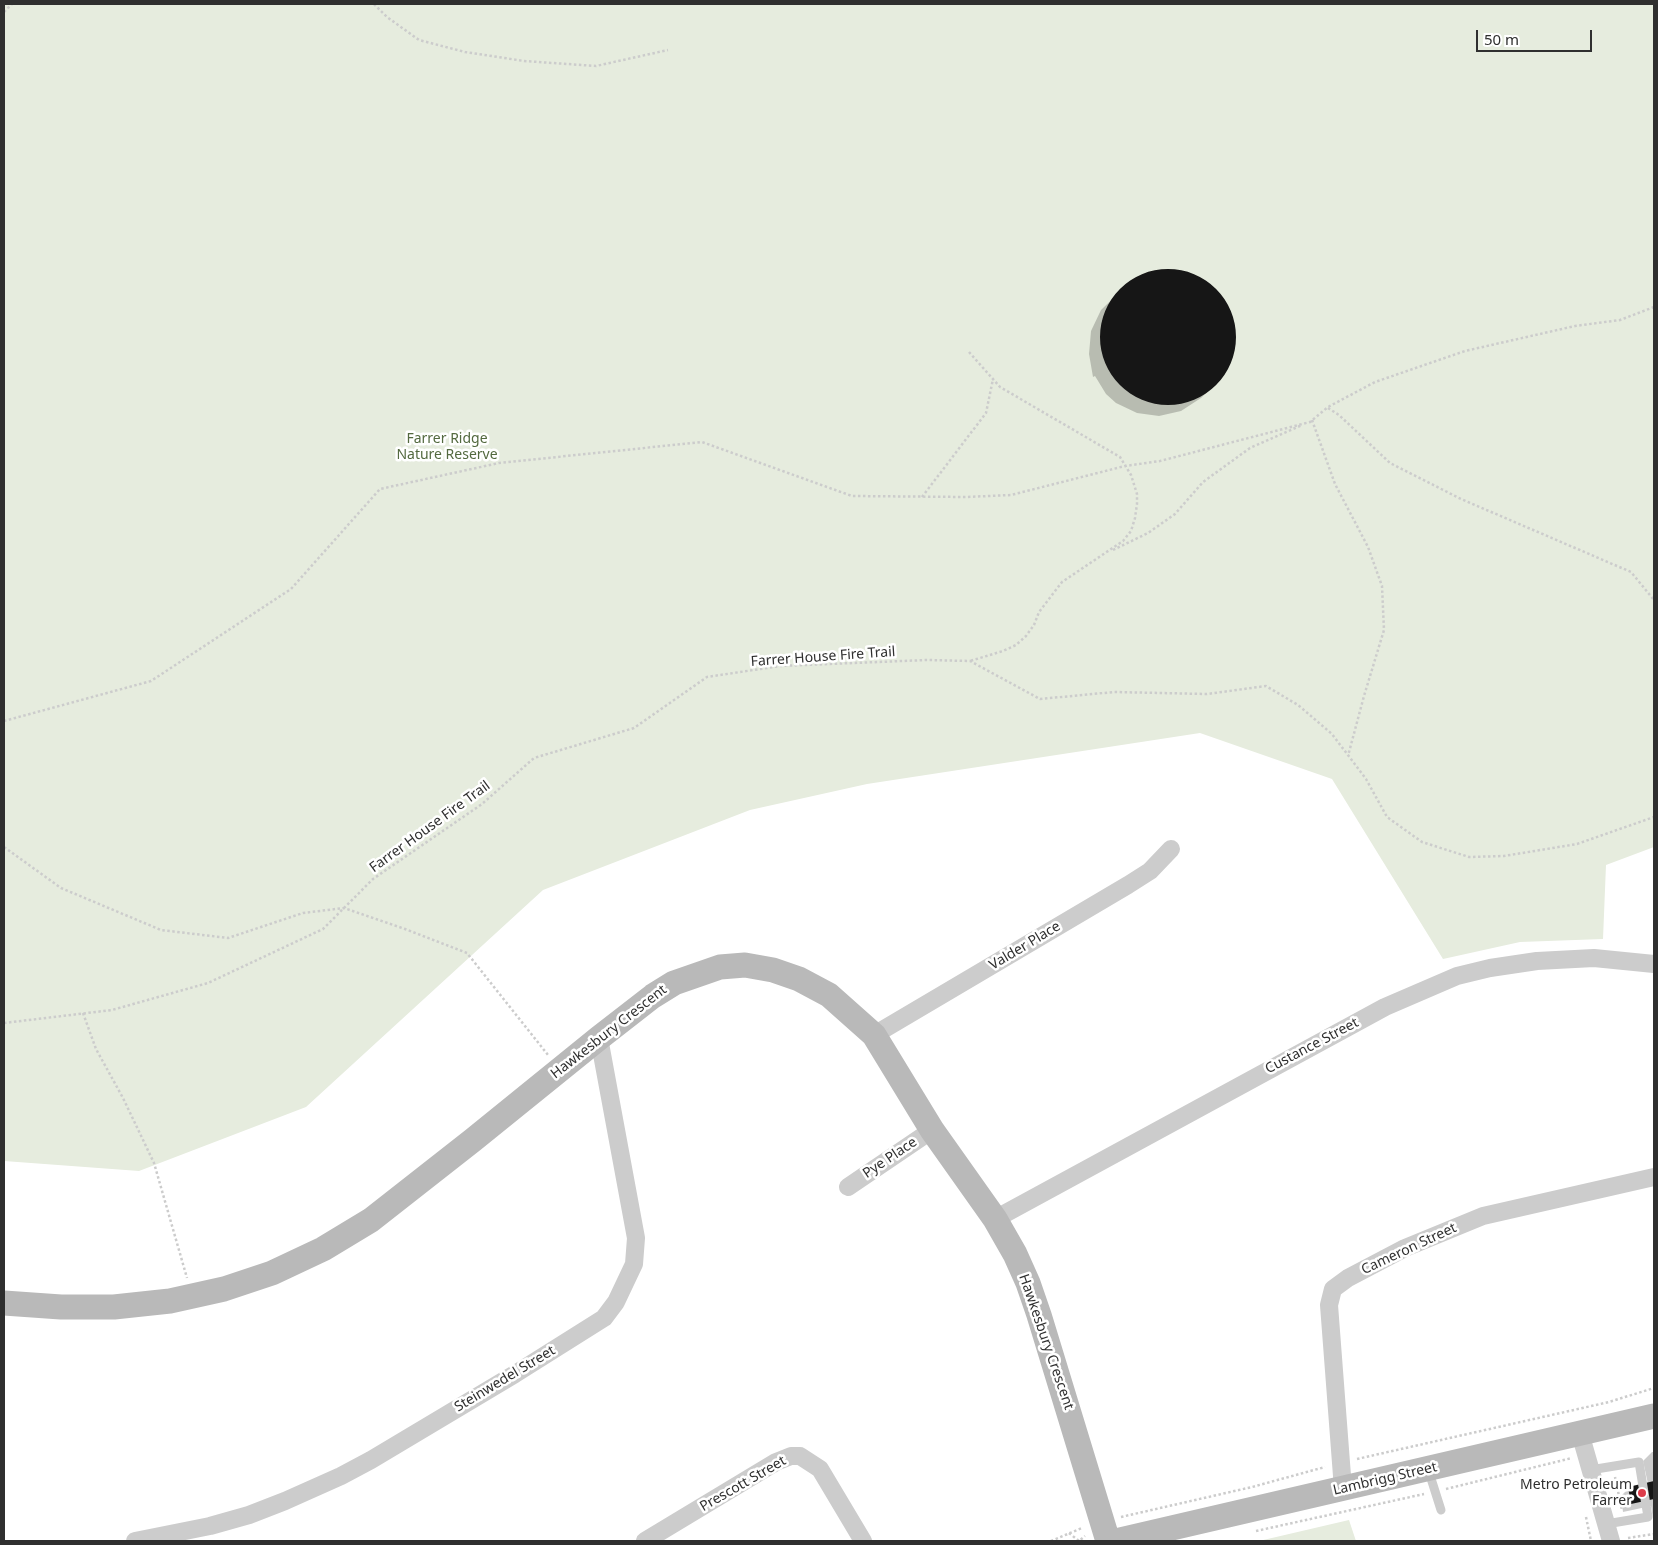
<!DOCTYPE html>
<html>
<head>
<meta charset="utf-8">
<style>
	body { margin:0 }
	#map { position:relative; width:1658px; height:1545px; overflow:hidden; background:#fff; font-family:"Noto Sans",sans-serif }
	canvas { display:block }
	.frame { position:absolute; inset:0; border:5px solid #2f2f2f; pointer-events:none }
	.scale { position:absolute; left:1476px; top:30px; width:116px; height:22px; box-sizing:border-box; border:2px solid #2f2f2f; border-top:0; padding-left:6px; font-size:15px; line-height:18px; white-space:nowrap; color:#2f2f2f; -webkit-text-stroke:4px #fff; paint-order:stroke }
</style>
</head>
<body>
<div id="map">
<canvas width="1658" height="1545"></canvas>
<div class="frame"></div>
<div class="scale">50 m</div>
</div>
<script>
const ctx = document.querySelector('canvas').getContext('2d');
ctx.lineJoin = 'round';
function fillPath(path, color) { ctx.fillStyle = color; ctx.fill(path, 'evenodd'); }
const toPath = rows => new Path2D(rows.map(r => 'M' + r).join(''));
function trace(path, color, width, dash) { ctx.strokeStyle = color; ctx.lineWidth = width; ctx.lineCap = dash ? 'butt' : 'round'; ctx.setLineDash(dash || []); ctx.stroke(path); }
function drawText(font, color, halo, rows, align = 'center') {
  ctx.font = font + ' "Noto Sans",sans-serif'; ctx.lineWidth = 5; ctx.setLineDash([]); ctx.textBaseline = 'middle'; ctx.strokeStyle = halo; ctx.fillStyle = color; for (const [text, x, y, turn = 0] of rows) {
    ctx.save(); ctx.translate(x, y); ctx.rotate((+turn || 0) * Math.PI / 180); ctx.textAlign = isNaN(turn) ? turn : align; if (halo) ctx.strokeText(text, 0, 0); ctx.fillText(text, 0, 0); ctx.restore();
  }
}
const green = toPath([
	[4,4,1654,4,1654,847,1606,865,1603,939,1520,942,1443,959,1332,779,1200,733,867,784,750,810,543,890,306,1107,139,1171,4,1161],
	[1349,1520,1356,1541,1259,1541]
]);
const shadow = toPath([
	[1173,270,1193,275,1213,287,1227,307,1234,329,1233,351,1224,372,1213,386,1201,398,1181,411,1159,416,1137,413,1116,403,1106,394,1095,376,1093,377,1089,354,1091,331,1101,310,1130,282,1149,272],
	[1652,1452,1654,1452,1654,1518,1653,1519,1651,1506,1623,1512,1621,1496,1629,1488,1648,1484,1643,1461]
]);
const building = toPath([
	'1100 337a68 68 0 1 1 136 0a68 68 0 1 1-136 0Z',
	[1654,1481,1654,1499,1631,1504,1628,1487]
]);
const path = toPath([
	[374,4,387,17,419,40,465,52,524,61,596,66,668,50],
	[4,12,12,4],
	[969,352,1000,387,1120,457,1131,475,1137,494,1137,504,1135,518,1131,531,1123,541,1062,582,1039,612,1034,625,1026,636,1016,645,1003,651,970,661],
	[1328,408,1339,415,1390,463,1461,499,1631,572,1654,600],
	[1312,420,1335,484,1368,547,1382,586,1384,630,1364,696,1348,756],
	[922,497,986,413,993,379],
	[1113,550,1148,533,1175,514,1203,482,1250,448,1302,425],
	[4,721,151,681,291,589,380,489,499,463,702,442,852,496,966,497,1011,495,1125,466,1160,461,1310,422,1328,407,1375,382,1465,351,1575,326,1620,320,1654,307],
	[4,847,61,888,161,930,228,938,303,913,344,908,405,929,467,953,548,1055],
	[83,1013,96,1049,123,1098,154,1163,187,1278],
	[4,1023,112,1010,208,983,323,929,373,879,482,804,534,758,634,728,707,677,780,666,927,660,970,661,1040,699,1114,692,1207,694,1266,686,1298,705,1332,734,1366,779,1387,817,1422,842,1469,857,1504,856,1577,844,1654,817],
	[1357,1459,1609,1402,1654,1388],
	[1615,1477,1622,1510],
	[1446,1489,1572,1458],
	[1121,1517,1252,1487,1325,1467],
	[1586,1517,1591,1541],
	[1256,1531,1424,1494],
	[1069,1533,1079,1541,1085,1536],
	[1628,1538,1654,1534],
	[1051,1541,1082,1528]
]);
const lane = toPath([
	[1428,1469,1441,1510],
	[1590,1470,1639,1462,1648,1517,1606,1524]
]);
const street = toPath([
	[874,1035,1128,885,1150,871,1171,849],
	[848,1187,932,1130],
	[995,1219,1385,1007,1457,976,1490,968,1537,961,1594,958,1654,964],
	[1580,1433,1611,1541],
	[1343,1489,1329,1305,1333,1289,1348,1278,1405,1248,1483,1216,1654,1177],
	[135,1541,210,1526,249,1515,285,1501,341,1476,371,1460,515,1374,604,1318,616,1302,634,1264,636,1238,599,1038],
	[645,1541,776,1462,791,1456,800,1456,820,1469,863,1541]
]);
const secondary = toPath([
	[4,1303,61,1307,114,1307,170,1301,224,1289,272,1273,323,1249,371,1220,473,1140,599,1038,653,996,674,983,720,967,745,965,773,970,799,979,829,995,874,1035,932,1130,995,1219,1015,1254,1028,1283,1039,1315,1108,1541],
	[1116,1541,1654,1416]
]);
const markers = [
	[1642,1493,5,"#dc3c4a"]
];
const parkNames = [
	["Farrer Ridge",447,439],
	["Nature Reserve",447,455]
];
const streetNames = [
	["Farrer House Fire Trail",823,657,-4],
	["Farrer House Fire Trail",430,827,-36],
	["Valder Place",1025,946,-31],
	["Hawkesbury Crescent",609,1032,-38],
	["Custance Street",1312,1046,-28],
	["Pye Place",890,1158,-34],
	["Cameron Street",1409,1249,-25],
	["Hawkesbury Crescent",1046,1342,71],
	["Steinwedel Street",505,1379,-31],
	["Lambrigg Street",1385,1479,-13],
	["Prescott Street",743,1484,-30]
];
const poiNames = [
	["Metro Petroleum",1632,1485],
	["Farrer",1632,1501]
];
fillPath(green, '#e6ecde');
fillPath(shadow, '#0003');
fillPath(building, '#161616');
trace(path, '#ccc', 2.5, [2.5, 2.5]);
trace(lane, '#ccc', 9);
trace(street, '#ccc', 18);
trace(secondary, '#b9b9b9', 25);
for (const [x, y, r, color] of markers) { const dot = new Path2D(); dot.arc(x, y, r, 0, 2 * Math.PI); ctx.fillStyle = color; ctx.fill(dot); trace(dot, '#fff', 2); }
drawText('14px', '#53693f', '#fff', parkNames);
drawText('14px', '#2f2f2f', '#fff', streetNames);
drawText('14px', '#2f2f2f', '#fff', poiNames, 'right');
</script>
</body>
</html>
